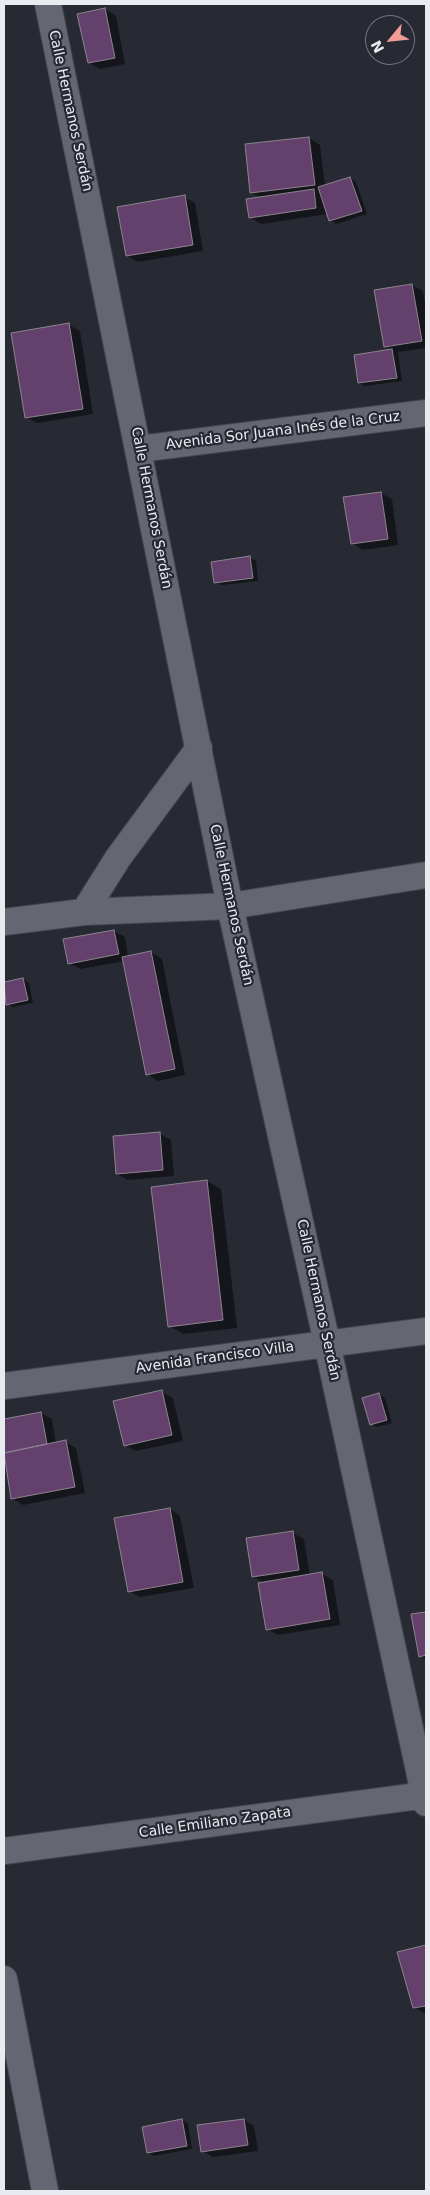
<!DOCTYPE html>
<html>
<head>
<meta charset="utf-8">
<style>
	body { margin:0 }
	#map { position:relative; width:430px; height:2195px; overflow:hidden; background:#272a33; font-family:"DejaVu Sans",sans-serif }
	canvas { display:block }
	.frame { position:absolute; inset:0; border:5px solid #e9ebf1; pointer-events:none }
	.north { position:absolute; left:365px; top:15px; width:50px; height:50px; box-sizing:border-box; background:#272a33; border:1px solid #75777f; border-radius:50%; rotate:242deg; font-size:14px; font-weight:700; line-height:20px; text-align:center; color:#e9ebf1 }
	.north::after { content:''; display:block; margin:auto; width:18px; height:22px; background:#f59b97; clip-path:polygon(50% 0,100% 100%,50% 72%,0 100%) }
</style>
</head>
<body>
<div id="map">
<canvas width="430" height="2195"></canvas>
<div class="frame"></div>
<div class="north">N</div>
</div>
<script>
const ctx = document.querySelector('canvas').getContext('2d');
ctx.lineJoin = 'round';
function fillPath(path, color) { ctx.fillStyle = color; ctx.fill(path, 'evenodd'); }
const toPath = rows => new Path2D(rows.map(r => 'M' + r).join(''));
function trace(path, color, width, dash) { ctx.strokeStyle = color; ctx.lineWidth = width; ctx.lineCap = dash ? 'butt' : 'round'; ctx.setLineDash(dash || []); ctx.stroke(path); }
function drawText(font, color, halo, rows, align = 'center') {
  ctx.font = font + ' "DejaVu Sans",sans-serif'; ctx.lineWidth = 4.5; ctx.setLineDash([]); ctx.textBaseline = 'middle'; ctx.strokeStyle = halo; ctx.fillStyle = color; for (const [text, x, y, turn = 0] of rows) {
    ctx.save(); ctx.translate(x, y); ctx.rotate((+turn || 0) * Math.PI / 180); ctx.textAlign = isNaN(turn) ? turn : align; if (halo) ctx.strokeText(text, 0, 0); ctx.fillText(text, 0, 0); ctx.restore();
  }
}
const shadow = toPath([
	[105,9,116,16,125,64,100,69,89,63],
	[309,138,320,145,325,186,350,178,356,182,367,214,336,224,331,220,328,214,261,224,250,217,262,198,251,192],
	[184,197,195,203,203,251,138,262,127,256],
	[412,285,423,291,426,309,426,348,398,352,402,381,365,386,359,383,355,356,392,350,386,346],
	[69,325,80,331,93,414,37,423,26,417],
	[381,493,392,499,398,545,363,550,352,543],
	[250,558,256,561,258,581,221,585,215,582],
	[114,931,125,937,128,957,151,952,162,959,185,1075,158,1081,147,1074,125,961,80,969,69,963],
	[23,979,29,983,33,1003,13,1007,7,1004,4,983],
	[160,1134,171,1140,174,1176,128,1180,117,1174],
	[207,1181,221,1189,237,1328,183,1334,169,1326],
	[162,1392,173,1398,183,1441,136,1451,125,1445],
	[379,1394,385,1398,392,1423,377,1427,371,1424],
	[41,1413,52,1419,56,1444,65,1442,76,1448,85,1493,23,1505,12,1498,4,1456,4,1420],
	[170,1509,180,1516,194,1588,140,1597,129,1591],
	[293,1533,304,1539,310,1576,322,1574,333,1580,340,1625,278,1635,267,1629,265,1583,253,1577],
	[426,1613,426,1659,420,1656,413,1615],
	[426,1947,426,2014,425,2014,414,2007,399,1953],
	[182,2120,188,2123,192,2149,154,2156,148,2152],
	[244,2120,254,2126,258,2151,213,2157,202,2151]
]);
const building = toPath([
	[105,8,115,58,88,63,77,14,105,8],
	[309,137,315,185,250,193,245,144,309,137],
	[350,177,362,211,329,221,318,187,350,177],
	[314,189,316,208,249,218,246,199,314,189],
	[185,195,193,245,126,256,117,207,185,195],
	[412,284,422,341,384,347,374,290,412,284],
	[69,323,83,409,25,418,11,333,69,323],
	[392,349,397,378,358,383,354,355,392,349],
	[381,492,388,539,351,544,343,497,381,492],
	[250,556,253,578,214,583,211,562,250,556],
	[114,930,119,954,68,964,63,939,114,930],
	[151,951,175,1069,146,1075,122,957,151,951],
	[23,978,28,1000,6,1005,4,982,23,978],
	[160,1132,163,1170,116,1174,113,1136,160,1132],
	[207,1180,223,1320,168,1327,151,1187,207,1180],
	[162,1390,172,1435,124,1446,113,1401,162,1390],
	[379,1393,387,1420,370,1425,362,1398,379,1393],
	[41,1412,47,1444,4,1453,4,1419,41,1412],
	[66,1440,75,1487,11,1499,4,1453,66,1440],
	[170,1508,183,1582,128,1592,114,1518,170,1508],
	[293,1531,299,1570,252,1577,246,1538,293,1531],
	[322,1572,330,1619,266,1630,258,1583,322,1572],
	[426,1612,426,1655,419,1657,411,1614,426,1612],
	[426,1945,426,2006,413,2008,397,1952,426,1945],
	[182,2119,187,2146,147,2153,142,2127,182,2119],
	[244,2119,248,2145,201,2152,197,2125,244,2119]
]);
const street = toPath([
	[48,4,230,906,327,1343,426,1803],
	[139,449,426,413],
	[84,912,118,858,199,748],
	[4,922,84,912,230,906,426,875],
	[4,1386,426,1331],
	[4,1851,426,1795],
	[4,1979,45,2191]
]);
const streetNames = [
	["Calle Hermanos Serdán",70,111,78],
	["Avenida Sor Juana Inés de la Cruz",283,431,-7],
	["Calle Hermanos Serdán",151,508,79],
	["Calle Hermanos Serdán",231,905,78],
	["Calle Hermanos Serdán",318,1300,78],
	["Avenida Francisco Villa",215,1358,-8],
	["Calle Emiliano Zapata",215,1823,-8]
];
fillPath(shadow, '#0007');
fillPath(building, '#63416c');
trace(building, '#8c848e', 1);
trace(street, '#44464e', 28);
trace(street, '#646772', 26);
drawText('14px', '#e9ebf1', '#272a33', streetNames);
</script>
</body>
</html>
